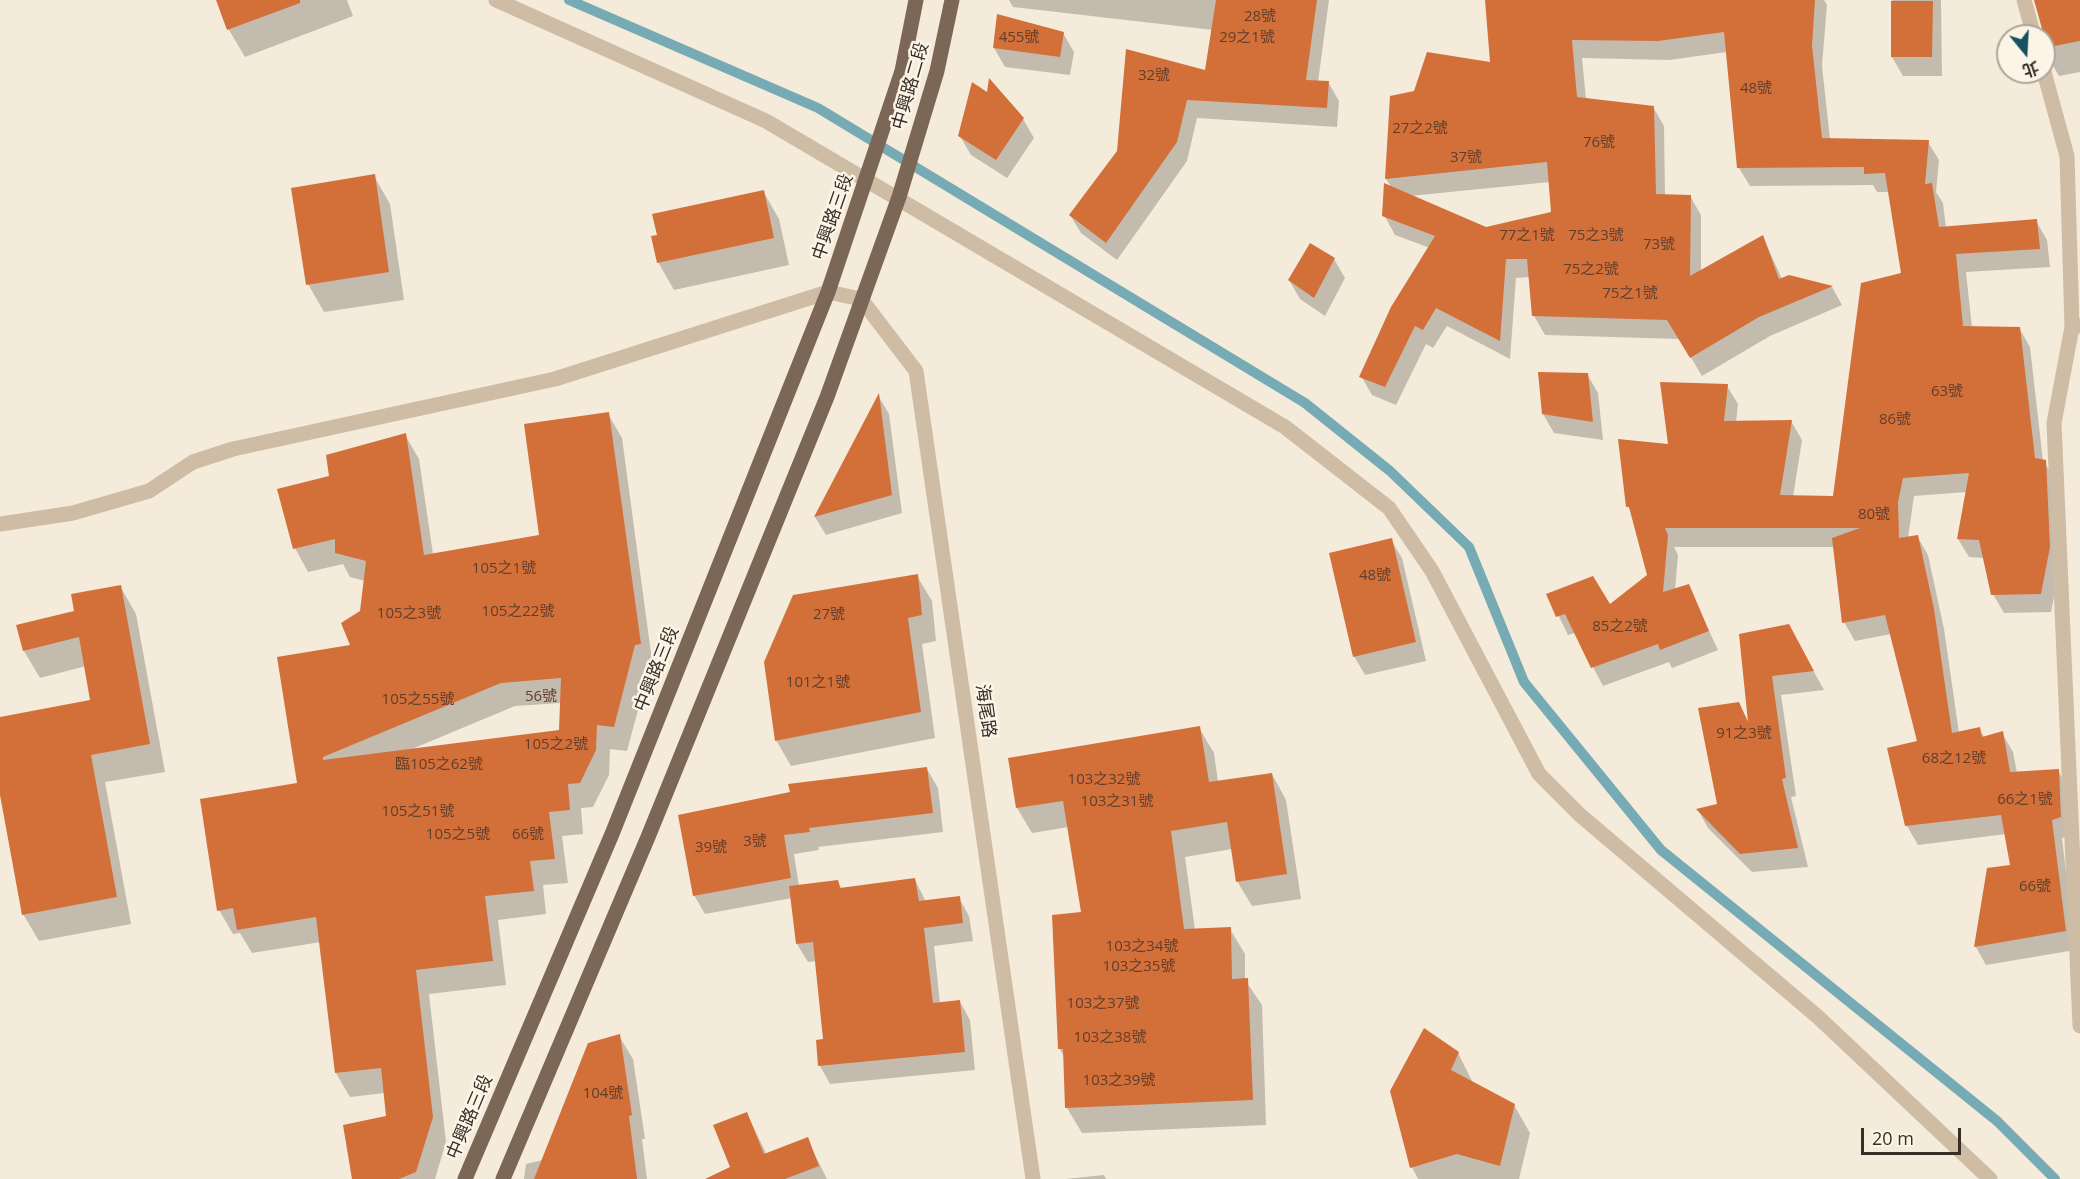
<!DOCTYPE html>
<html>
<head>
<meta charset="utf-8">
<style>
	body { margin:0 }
	#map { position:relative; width:2080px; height:1179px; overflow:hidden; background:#f4ebda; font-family:"Open Sans","Noto Sans TC",sans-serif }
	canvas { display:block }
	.north { position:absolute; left:1996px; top:24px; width:60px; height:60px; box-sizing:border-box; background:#fbf4e7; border:2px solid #ada59a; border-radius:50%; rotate:162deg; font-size:16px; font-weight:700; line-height:24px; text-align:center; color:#392e27 }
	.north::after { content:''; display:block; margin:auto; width:21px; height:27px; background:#17525f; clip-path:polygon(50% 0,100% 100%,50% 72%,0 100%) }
	.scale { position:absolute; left:1861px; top:1128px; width:100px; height:27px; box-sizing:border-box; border:3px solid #392e27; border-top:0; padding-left:8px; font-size:18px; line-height:21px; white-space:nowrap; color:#392e27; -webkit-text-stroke:4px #fbf4e7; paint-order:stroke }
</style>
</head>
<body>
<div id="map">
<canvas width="2080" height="1179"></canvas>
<div class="north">北</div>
<div class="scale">20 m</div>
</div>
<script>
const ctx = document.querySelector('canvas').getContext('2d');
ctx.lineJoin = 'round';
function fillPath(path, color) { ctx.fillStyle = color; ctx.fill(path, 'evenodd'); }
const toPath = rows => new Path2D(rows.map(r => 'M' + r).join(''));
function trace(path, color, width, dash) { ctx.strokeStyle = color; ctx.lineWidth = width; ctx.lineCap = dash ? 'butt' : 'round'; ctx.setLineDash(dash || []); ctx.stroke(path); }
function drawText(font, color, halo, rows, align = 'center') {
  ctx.font = font + ' "Open Sans","Noto Sans TC",sans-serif'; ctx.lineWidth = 5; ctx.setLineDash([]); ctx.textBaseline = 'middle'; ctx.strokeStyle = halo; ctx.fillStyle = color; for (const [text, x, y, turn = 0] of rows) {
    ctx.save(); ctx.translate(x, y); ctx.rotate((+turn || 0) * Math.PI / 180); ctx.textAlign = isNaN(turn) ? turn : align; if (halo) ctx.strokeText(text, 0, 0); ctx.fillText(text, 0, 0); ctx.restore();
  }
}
const shadow = toPath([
	[218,0,347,0,353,16,245,57,229,30],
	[1009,0,1329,0,1318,82,1328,82,1339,101,1337,127,1197,118,1187,161,1117,260,1081,233,1070,215,1206,72,1213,30,1013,7],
	[1487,0,1824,0,1827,5,1822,66,1830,139,1928,142,1939,160,1936,192,1943,203,1946,228,2036,221,2047,240,2050,267,1966,272,1972,328,2019,328,2030,347,2043,461,2056,480,2060,567,2051,612,2004,613,1993,594,1985,558,1969,557,1958,539,1967,492,1914,496,1908,538,1917,536,1928,555,1944,629,1959,733,1979,729,1985,738,2002,733,2013,752,2017,773,2058,771,2069,789,2071,836,2062,838,2075,950,1986,965,1976,947,2012,866,2006,834,1918,845,1907,826,1889,749,1919,742,1891,634,1855,641,1844,622,1834,547,1674,547,1678,555,1675,590,1688,586,1718,650,1672,668,1669,662,1603,686,1575,633,1568,635,1548,594,1610,606,1648,575,1633,515,1628,506,1669,446,1727,386,1738,404,1736,422,1791,421,1802,440,1793,497,1834,497,1903,274,1890,192,1877,192,1873,185,1750,186,1739,168,1727,52,1669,60,1582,58,1586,99,1653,107,1664,126,1665,196,1690,196,1701,215,1701,272,1763,237,1782,279,1790,276,1832,287,1842,305,1770,336,1702,376,1680,339,1545,335,1534,316,1530,277,1516,278,1510,359,1447,326,1433,348,1426,344,1396,405,1372,395,1361,376,1430,248,1395,235,1384,215,1392,188,1386,179,1415,92,1491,64],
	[1550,182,1553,213,1486,229,1410,196],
	[1892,0,1941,0,1942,76,1903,76,1892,57],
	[2035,0,2080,0,2080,72,2059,76,2044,50,2045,33],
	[1063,33,1074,52,1070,75,1005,67,994,48],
	[1023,119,1034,138,1007,178,971,155,960,136],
	[374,176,390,204,404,300,324,312,308,284],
	[763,191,779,219,789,265,674,290,658,262],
	[1334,259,1345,278,1325,316,1300,299,1289,280],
	[1587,374,1598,393,1603,440,1554,433,1543,414],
	[879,397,889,414,902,513,826,535,815,517],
	[608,414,622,438,653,668,649,669,627,751,610,749,609,775,593,807,581,808,583,834,562,836,568,883,543,885,546,914,498,920,506,985,429,994,446,1142,435,1179,354,1179,388,1117,385,1093,350,1097,336,1073,321,942,252,953,240,933,233,934,219,910,299,784,352,646,361,612,365,581,350,577,343,564,308,572,295,548,331,478,405,435,419,459,433,554,541,536],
	[561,703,560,732,412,749,515,706],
	[1391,540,1402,558,1426,661,1365,675,1354,656],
	[917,576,932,601,936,641,922,644,935,738,791,766,776,740],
	[120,586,136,614,165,772,105,782,131,924,39,941,23,914,0,786,0,718,92,702,86,666,40,678,24,651,76,612],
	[1740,636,1799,645,1824,690,1781,695,1796,796,1791,797,1808,867,1752,872,1708,828,1698,810,1719,805,1738,704,1749,723],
	[1199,728,1214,753,1218,782,1272,774,1286,800,1301,899,1252,906,1237,881,1232,849,1185,857,1195,930,1230,929,1245,954,1245,980,1262,1005,1266,1125,1082,1133,1067,1108,1065,1058,1059,1048,1083,913,1069,827,1032,833,1017,808,1009,759],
	[927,769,938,788,943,832,818,847,819,850,794,854,799,886,838,881,842,890,915,880,926,902,959,898,969,916,973,941,934,946,940,1004,960,1002,970,1020,975,1070,830,1084,820,1066,825,1041,816,961,808,962,797,944,792,898,705,914,694,895,680,816],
	[619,1036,633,1059,645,1139,642,1139,647,1179,524,1179,526,1164,543,1160],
	[1458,1053,1473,1083,1514,1105,1530,1133,1519,1179,1418,1179,1412,1167,1391,1091],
	[747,1114,767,1155,807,1139,827,1179,732,1179,732,1168],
	[1104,1175,1106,1179,1065,1179]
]);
const stream = toPath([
	[569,0,818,108,1305,403,1390,471,1469,547,1524,682,1661,850,1997,1121,2055,1179]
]);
const building = toPath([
	[216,0,300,0,300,3,227,30],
	[1216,0,1317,0,1306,80,1329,81,1327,108,1187,100,1177,142,1106,243,1069,215,1117,151,1126,49,1205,70],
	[1485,0,1815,0,1812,46,1822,138,1929,140,1925,184,1932,183,1939,227,2037,219,2040,249,1956,254,1963,326,2020,327,2035,458,2046,460,2050,547,2041,594,1991,595,1979,540,1957,539,1969,473,1903,478,1898,502,1899,538,1918,535,1934,609,1952,733,1980,727,1982,737,2003,731,2010,772,2059,769,2061,817,2052,820,2066,931,1974,947,1987,868,2010,865,2001,815,1905,826,1887,748,1917,741,1885,615,1842,623,1832,538,1860,528,1665,528,1668,535,1663,592,1689,584,1709,631,1660,650,1658,644,1591,668,1565,614,1556,617,1546,594,1593,576,1610,604,1647,575,1629,507,1626,507,1618,439,1668,444,1660,382,1728,384,1724,421,1792,420,1780,495,1833,496,1861,283,1901,273,1885,173,1864,174,1864,167,1737,168,1724,32,1658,41,1572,40,1577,97,1654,106,1656,194,1691,195,1690,276,1763,235,1779,279,1789,275,1833,286,1759,317,1690,358,1667,320,1532,316,1527,259,1506,259,1500,341,1436,308,1423,330,1415,326,1385,387,1359,377,1391,307,1435,236,1382,216,1384,183,1486,227,1551,212,1547,162,1385,179,1390,96,1414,91,1427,52,1490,62],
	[2034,0,2080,0,2080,41,2044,48,2044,36],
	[1891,1,1933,1,1932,57,1891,57],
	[997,14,1064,32,1060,57,993,48],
	[989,78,1024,118,996,160,958,136,972,82,987,92],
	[375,174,389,272,306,285,291,188],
	[764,190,774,238,657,263,651,236,657,235,652,214],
	[1310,243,1335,258,1314,298,1288,280],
	[1538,372,1588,373,1593,422,1542,414],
	[879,393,892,495,814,517],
	[609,412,641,644,635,645,614,727,597,725,596,750,580,783,568,784,570,810,549,812,555,859,530,861,534,891,485,896,493,961,416,970,433,1117,416,1172,399,1179,352,1179,343,1125,386,1116,381,1068,335,1073,316,917,237,930,233,908,217,911,200,799,297,783,277,657,350,645,341,623,360,611,366,561,335,553,335,539,293,549,277,489,329,476,326,455,406,433,424,555,539,535,524,424],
	[561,678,559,730,323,760,323,757,501,683],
	[1392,538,1416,642,1353,657,1329,553],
	[918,574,922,615,908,618,921,712,775,741,764,662,793,595],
	[121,585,150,744,91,755,117,897,22,915,0,795,0,717,90,700,79,637,23,651,16,625,74,611,71,594],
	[1789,624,1814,671,1772,676,1786,778,1782,779,1798,848,1740,854,1696,809,1717,804,1698,708,1739,702,1748,722,1739,634],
	[1200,726,1209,782,1272,773,1287,874,1236,882,1227,822,1171,831,1184,929,1231,927,1232,979,1248,978,1253,1100,1065,1108,1063,1049,1058,1049,1052,915,1081,912,1063,801,1016,808,1008,758],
	[927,767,933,813,809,828,810,832,784,835,791,878,693,896,678,815,790,792,788,784],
	[915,878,919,901,960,896,963,923,924,928,933,1003,960,1000,965,1052,818,1066,816,1040,823,1039,813,942,796,944,789,886,838,880,840,888],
	[1424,1028,1459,1052,1451,1070,1515,1104,1500,1166,1457,1154,1410,1168,1390,1091],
	[620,1034,632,1115,629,1116,637,1179,534,1179,588,1043],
	[747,1112,764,1154,808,1137,819,1166,785,1179,705,1179,730,1167,713,1125]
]);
const minor = toPath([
	[496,0,766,121,1285,427,1389,508,1432,571,1539,774,1580,815,1818,1017,1990,1179],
	[2024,0,2034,36],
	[2044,72,2067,156,2072,327,2080,326],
	[2072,327,2054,423,2080,1026],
	[0,524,73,513,149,491,193,462,233,449,555,379,828,292,861,299,916,371,1033,1179]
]);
const major = toPath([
	[465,1179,612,834,828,292,902,71,916,0],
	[503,1179,648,837,827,397,899,197,937,71,952,0]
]);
const numberNames = [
	["28號",1260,17],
	["455號",1019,38],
	["29之1號",1247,38],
	["32號",1154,76],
	["48號",1756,89],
	["27之2號",1420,129],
	["76號",1599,143],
	["37號",1466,158],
	["77之1號",1527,236],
	["75之3號",1596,236],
	["73號",1659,245],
	["75之2號",1591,270],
	["75之1號",1630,294],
	["63號",1947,392],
	["86號",1895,420],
	["80號",1874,515],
	["105之1號",504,569],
	["48號",1375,576],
	["105之22號",518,612],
	["105之3號",409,614],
	["27號",829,615],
	["85之2號",1620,627],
	["101之1號",818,683],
	["56號",541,697],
	["105之55號",418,700],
	["91之3號",1744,734],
	["105之2號",556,745],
	["68之12號",1954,759],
	["臨105之62號",439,765],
	["103之32號",1104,780],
	["66之1號",2025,800],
	["103之31號",1117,802],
	["105之51號",418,812],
	["105之5號",458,835],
	["66號",528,835],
	["3號",755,842],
	["39號",711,848],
	["66號",2035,887],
	["103之34號",1142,947],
	["103之35號",1139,967],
	["103之37號",1103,1004],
	["103之38號",1110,1038],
	["103之39號",1119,1081],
	["104號",603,1094]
];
const streetNames = [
	["中興路二段",911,86,-74],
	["中興路三段",833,217,-71],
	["中興路三段",657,669,-68],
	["海尾路",985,711,82],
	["中興路三段",470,1117,-67]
];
fillPath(shadow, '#0003');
trace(stream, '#76abb5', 10);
fillPath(building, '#d36f39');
trace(minor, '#cebca4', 15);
trace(major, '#7c6756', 15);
drawText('15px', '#603e2c', null, numberNames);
drawText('18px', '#392e27', '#fbf4e7', streetNames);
</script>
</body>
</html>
